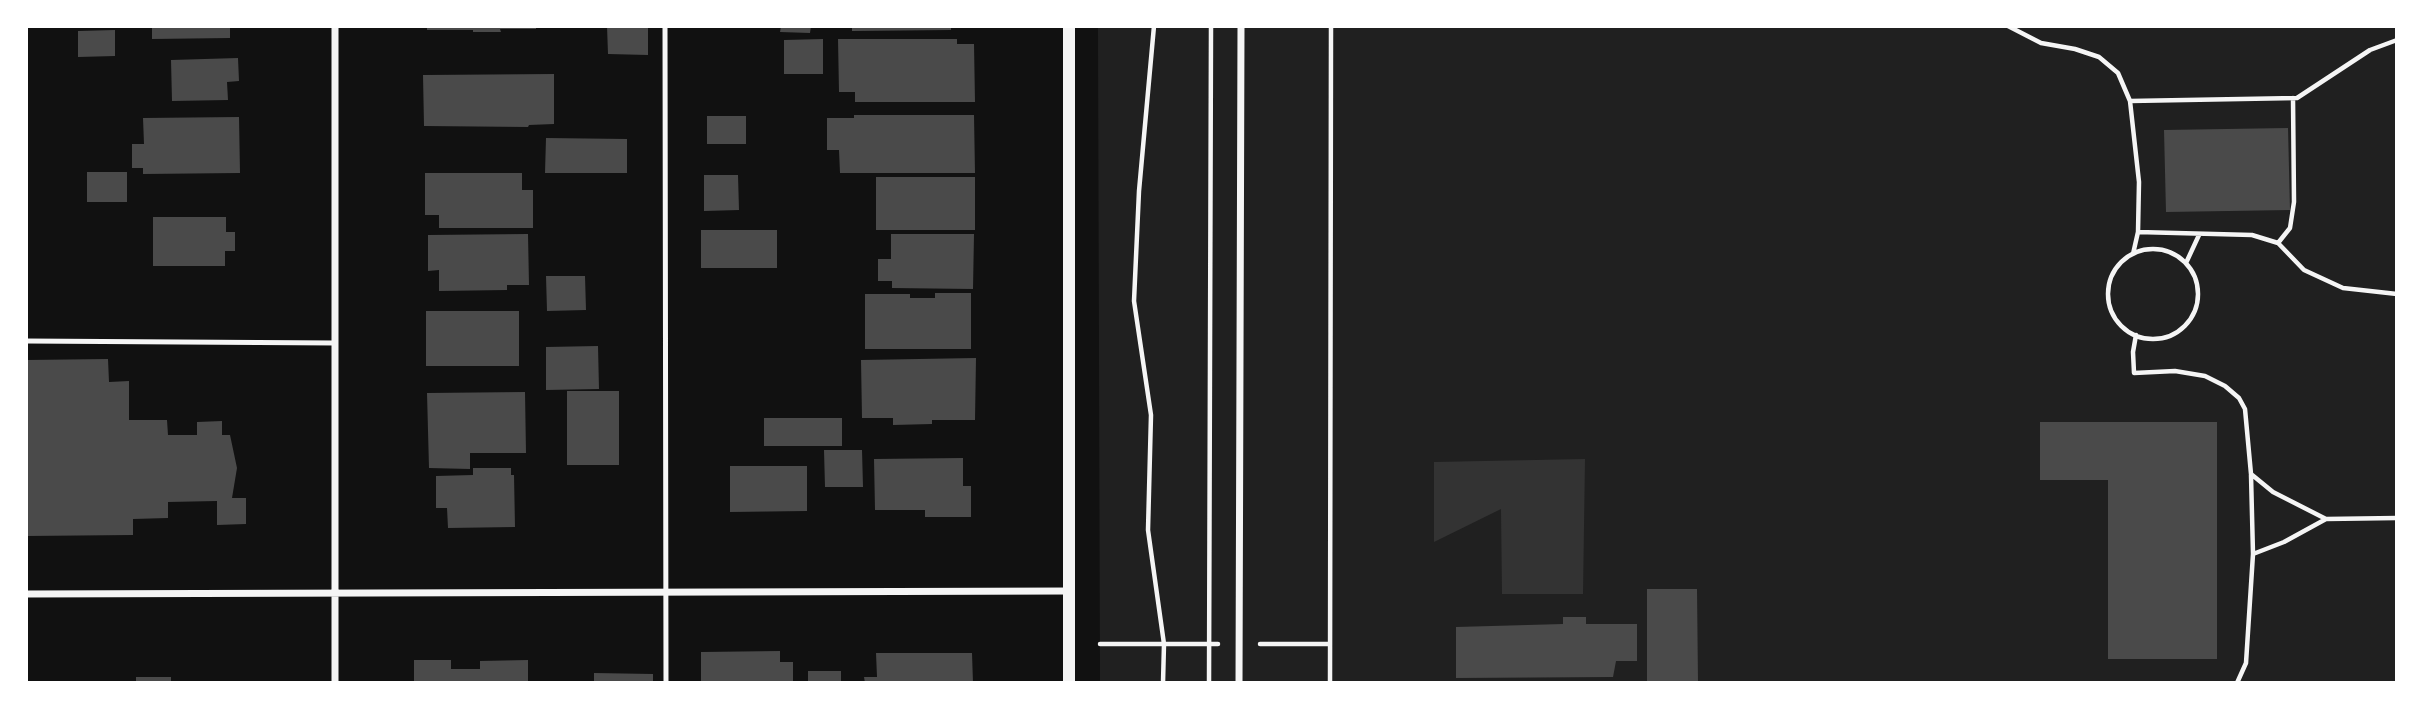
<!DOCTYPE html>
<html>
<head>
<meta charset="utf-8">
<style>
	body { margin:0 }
	#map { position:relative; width:2423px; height:709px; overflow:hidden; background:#111; font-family:Literata,serif }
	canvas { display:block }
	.frame { position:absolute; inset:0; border:28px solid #fff; pointer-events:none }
</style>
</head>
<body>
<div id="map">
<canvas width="2423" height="709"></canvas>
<div class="frame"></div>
</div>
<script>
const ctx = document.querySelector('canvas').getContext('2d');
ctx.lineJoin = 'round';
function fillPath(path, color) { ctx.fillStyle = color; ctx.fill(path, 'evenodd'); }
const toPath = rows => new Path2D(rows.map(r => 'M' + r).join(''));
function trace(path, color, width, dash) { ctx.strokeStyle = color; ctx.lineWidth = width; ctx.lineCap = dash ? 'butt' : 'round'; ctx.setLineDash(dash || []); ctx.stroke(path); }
const green = toPath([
	[1098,26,2397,26,2397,683,1100,683]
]);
const water = toPath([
	[1585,459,1583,594,1502,594,1501,509,1434,542,1434,462]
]);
const building = toPath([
	[152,26,230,26,230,38,152,39],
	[427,26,536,26,536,29,500,29,501,32,473,32,473,30,427,30],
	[607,26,648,26,648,55,608,54],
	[781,26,811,26,810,33,780,32],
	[852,26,951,26,951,30,852,31],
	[115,30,115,56,78,57,78,31],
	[823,39,823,74,784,74,784,40],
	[838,39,957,39,957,44,974,44,975,102,855,102,855,92,839,92],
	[238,58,239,81,227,82,228,100,172,101,171,60],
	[554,74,554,124,529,125,528,127,424,126,423,75],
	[854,115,974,115,975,173,840,173,839,150,827,150,827,118,854,118],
	[707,116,746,116,746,144,707,144],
	[239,117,240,173,143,174,143,168,132,168,132,144,144,144,143,118],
	[2288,128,2290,210,2166,212,2164,130],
	[546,138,627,139,627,173,545,173],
	[87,172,127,172,127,202,87,202],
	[425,173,522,173,522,190,533,190,533,228,439,228,439,215,425,215],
	[704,175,738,175,739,210,704,211],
	[876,177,975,177,975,230,876,230],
	[153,217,226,217,226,232,235,232,235,251,225,251,225,266,153,266],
	[701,230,777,230,777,268,701,268],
	[528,234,529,285,507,285,507,290,439,291,439,270,428,271,428,235],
	[891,234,974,234,973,289,892,288,892,281,878,281,878,259,891,259],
	[546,276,585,276,586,310,547,311],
	[935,293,971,293,971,349,865,349,865,294,910,294,910,298,935,298],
	[426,311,519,311,519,366,426,366],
	[598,346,599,389,546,390,546,347],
	[976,358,975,420,932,420,932,424,893,425,893,418,862,418,861,360],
	[108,359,109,382,129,381,129,420,167,420,168,435,197,435,197,422,222,421,222,435,230,435,237,468,232,498,246,498,246,524,217,525,217,501,168,502,168,518,133,519,133,535,26,536,26,360],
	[567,391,619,391,619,465,567,465],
	[525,392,526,453,470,453,470,469,429,468,427,393],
	[764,418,842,418,842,446,764,446],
	[2040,422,2217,422,2217,659,2108,659,2108,480,2040,480],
	[824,450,862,450,863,487,825,487],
	[963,458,963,486,971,486,971,517,925,517,925,510,875,510,874,459],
	[730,466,807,466,807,511,730,512],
	[473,468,511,468,511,475,514,475,515,527,448,528,447,508,436,508,436,476,473,475],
	[1647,589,1697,589,1698,683,1647,683],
	[1563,617,1586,617,1586,624,1637,624,1637,661,1616,661,1613,677,1456,678,1456,627,1563,624],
	[780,651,780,662,793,662,793,683,701,683,701,652],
	[876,653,972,653,973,683,865,683,864,677,877,677],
	[414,660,451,660,451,669,480,669,480,661,528,660,528,683,414,683],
	[808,671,841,671,841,683,808,683],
	[594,673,653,674,653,683,594,683],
	[136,677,171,677,171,683,136,683]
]);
const path = toPath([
	[1154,26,1139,191,1134,301,1151,415,1148,530,1164,644,1163,683],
	[2008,26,2041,43,2075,49,2099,57,2118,73,2130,101,2139,182,2138,232,2133,254],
	[2130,101,2297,98,2370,50,2397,40],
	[2138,232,2252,235,2278,243,2304,270,2343,288,2397,294],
	[2278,243,2290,228,2294,202,2293,98],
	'2108 294a45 45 0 1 1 90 0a45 45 0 1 1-90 0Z',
	[2186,263,2199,235],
	[2136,335,2133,352,2134,373,2175,371,2205,376,2225,386,2239,398,2245,409,2251,474,2273,492,2326,519],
	[2251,475,2253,554],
	[1100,644,1218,644],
	[1260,644,1329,644],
	[1209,683,1211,26],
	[1330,683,1331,26],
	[2237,683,2246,663,2253,554,2284,542,2326,519,2397,518]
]);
const service = toPath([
	[665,26,666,683],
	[26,341,335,343]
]);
const minor = toPath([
	[335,26,335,683],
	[26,594,1070,591],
	[1239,683,1241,26]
]);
const tertiary = toPath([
	[1069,683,1069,26]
]);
fillPath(green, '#202020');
fillPath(water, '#333');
fillPath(building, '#4a4a4a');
trace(path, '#f5f5f5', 4.5);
trace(service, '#f5f5f5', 5);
trace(minor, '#f5f5f5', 7);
trace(tertiary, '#f5f5f5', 12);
</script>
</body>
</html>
